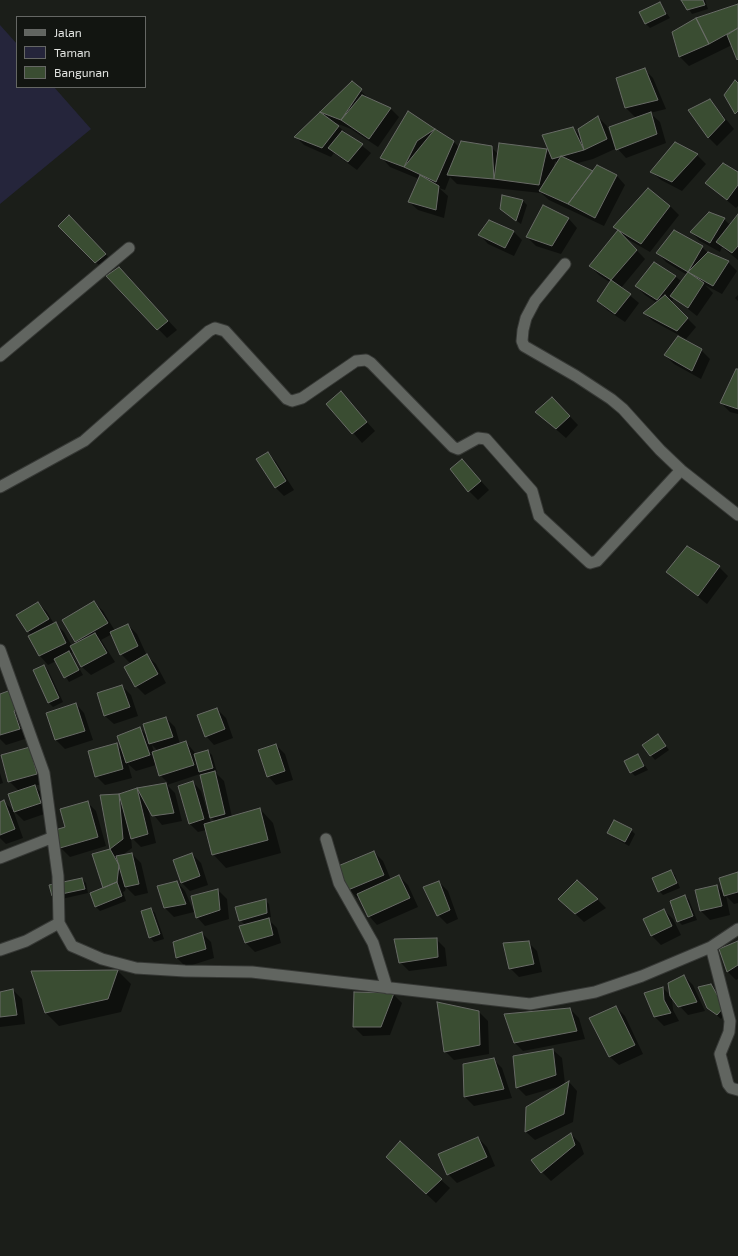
<!DOCTYPE html>
<html>
<head>
<meta charset="utf-8">
<style>
	body { margin:0 }
	#map { position:relative; width:738px; height:1256px; overflow:hidden; background:#1b1e19; font-family:"Exo 2",sans-serif }
	canvas { display:block }
	.legend { position:absolute; left:16px; top:16px; width:130px; height:72px; box-sizing:border-box; background:#121511; border:1px solid #656764; margin:0; padding:5px 7px; list-style:none; font-size:12px; color:#e1e3e0 }
	.legend li { display:flex; align-items:center; gap:8px; height:20px }
	.legend b { width:20px; border:1px solid #656764 }
</style>
</head>
<body>
<div id="map">
<canvas width="738" height="1256"></canvas>
<ul class="legend">
<li><b style="height:5px;background:#616560"></b>Jalan</li>
<li><b style="height:11px;background:#25253b"></b>Taman</li>
<li><b style="height:11px;background:#3a4d32"></b>Bangunan</li>
</ul>
</div>
<script>
const ctx = document.querySelector('canvas').getContext('2d');
ctx.lineJoin = 'round';
function fillPath(path, color) { ctx.fillStyle = color; ctx.fill(path, 'evenodd'); }
const toPath = rows => new Path2D(rows.map(r => 'M' + r).join(''));
function trace(path, color, width, dash) { ctx.strokeStyle = color; ctx.lineWidth = width; ctx.lineCap = dash ? 'butt' : 'round'; ctx.setLineDash(dash || []); ctx.stroke(path); }
const green = toPath([
	[0,25,17,44,17,87,54,87,91,129,0,204]
]);
const shadow = toPath([
	[683,0,705,0,708,9,692,14],
	[660,3,670,18,650,28,646,24],
	[738,5,738,59,732,45,689,66,680,57,673,33],
	[645,70,653,78,666,109,650,113,660,122,666,143,626,158,617,148,593,159,574,164,593,172,598,167,617,176,625,185,604,226,549,200,541,193,457,184,450,177,445,190,439,188,448,196,444,218,418,210,409,202,419,179,390,167,382,158,409,112,454,142,459,147,491,147,498,154,547,150,550,153,573,128,581,136,598,117,607,126,614,145,616,145,640,117,640,116,635,117,626,108,617,78],
	[555,161,558,163,553,170],
	[352,82,370,100,390,108,399,117,378,147,351,129,333,122,371,153,357,170,334,153,331,157,304,145,296,137],
	[710,100,734,129,717,146,708,137],
	[675,143,697,155,706,164,682,191,661,180,652,172],
	[738,174,738,206,736,208,706,183],
	[503,196,523,201,527,205,521,224,501,209],
	[544,206,569,219,577,228,561,254,536,246,527,237],
	[670,206,679,215,650,252,624,237,645,259,621,288,639,303,625,322,607,310,598,301,611,283,599,275,590,266,619,232,614,227],
	[709,213,724,219,730,225,738,215,738,260,722,247,720,252,700,241,691,232],
	[69,217,114,263,105,271,59,226],
	[513,231,522,240,514,256,488,244,480,235],
	[702,247,708,253,728,262,737,271,722,294,705,285,713,293,697,316,674,298,671,302,696,327,686,339,653,321,644,313,657,303,645,295,636,286,675,276,682,282,687,275,666,262,658,253],
	[119,268,177,330,167,338,107,276],
	[738,295,738,301,735,298],
	[701,350,710,359,701,379,674,364,665,355],
	[738,370,738,414,730,412,721,403],
	[341,393,375,431,362,443,328,404],
	[552,398,578,425,566,438,536,412],
	[268,453,276,462,294,490,284,496,275,487],
	[462,460,489,490,478,500,469,491],
	[719,567,728,576,707,604,667,572],
	[94,602,103,611,115,631,128,625,137,634,147,656,156,664,166,683,145,695,136,686,131,664,121,654,112,634,101,640,115,662,91,675,82,667,74,652,71,653,83,675,69,682,56,661,48,665,40,656,30,636,31,635,18,616,38,603,47,612,54,624,55,623,64,632,72,646,78,643,76,641],
	[43,666,48,670,63,702,53,707,49,703,34,671],
	[122,686,131,695,138,716,114,724,105,716],
	[11,692,28,738,6,745,0,739,0,695],
	[76,704,84,713,93,740,65,749,56,740,47,714],
	[217,709,226,718,233,738,214,745,206,736],
	[166,718,175,727,180,744,186,742,196,754,208,751,212,755,217,772,215,772,224,781,232,817,260,809,273,823,281,853,226,868,213,854,206,830,198,832,189,823,193,782,201,791,208,814,210,813,200,774,167,785,175,793,182,821,162,825,148,808,156,843,141,847,131,837,132,848,121,856,132,854,141,863,148,893,135,896,126,887,125,891,123,892,126,901,100,911,96,907,104,889,93,855,111,850,101,796,119,795,168,783,160,775,156,765,136,771,128,764,132,778,105,785,96,776,116,745,123,751,140,729,148,736],
	[152,745,158,751,154,753],
	[208,815,215,821,211,823],
	[658,736,669,750,655,760,644,746],
	[276,745,285,754,293,780,276,785,268,776],
	[29,749,45,783,34,786,44,795,50,812,24,821,15,812,10,795,19,791,9,781],
	[638,755,648,770,635,776,631,772],
	[0,773,3,783,0,784],
	[4,802,13,810,23,838,6,844,0,838,0,803],
	[88,803,96,811,106,846,70,857,61,848,67,827],
	[631,830,635,834,629,846,613,837,609,833],
	[374,852,383,861,391,880,399,876,408,885,418,907,377,925,369,916,360,897,357,898,349,889],
	[192,854,201,863,208,885,190,891,181,882],
	[670,871,675,875,680,888,663,895,659,891],
	[738,873,738,903,734,904,726,896,730,915,710,920,701,911,696,891,717,886,725,895],
	[82,879,86,883,88,893,57,900,53,896],
	[177,882,185,891,194,912,174,917,165,908],
	[439,882,448,891,458,919,447,924,438,915],
	[218,890,227,899,229,919,205,926,197,917],
	[685,896,689,900,697,920,682,925,678,921],
	[597,899,606,908,584,922,569,908],
	[265,900,269,904,271,917,267,918,277,928,281,943,255,952,246,943,240,927,245,925,240,920],
	[151,909,155,913,164,939,154,942,150,937],
	[664,910,673,919,681,935,661,945,652,936,644,920],
	[202,933,211,942,214,958,186,967,177,958,174,942],
	[436,939,445,948,447,966,409,971,400,962],
	[528,942,537,951,542,972,519,977,510,968],
	[738,942,738,979,736,980,727,971],
	[118,971,131,984,121,1012,59,1026,46,1013,32,972],
	[684,976,693,985,705,1011,688,1015,672,998,673,1010,679,1021,664,1026,655,1017,645,993,663,988,670,995],
	[710,986,727,1012,721,1019,707,1007],
	[13,990,22,999,25,1024,0,1027,0,993],
	[393,994,402,1003,390,1035,363,1036,354,1027],
	[616,1007,625,1016,643,1054,619,1065,610,1057,590,1019],
	[570,1009,579,1018,585,1039,523,1051,515,1043],
	[479,1012,488,1021,489,1054,454,1060,445,1051],
	[553,1050,562,1058,565,1084,569,1082,577,1091,573,1122,535,1140,526,1132,527,1107,564,1085,526,1096,517,1087],
	[493,1059,502,1068,512,1098,474,1106,465,1097,464,1065],
	[571,1134,580,1143,584,1154,551,1181,542,1172],
	[478,1138,487,1147,495,1166,457,1183,448,1174],
	[396,1166,441,1180,450,1188,436,1203]
]);
const building = toPath([
	[681,0,703,0,705,5,687,10,681,0],
	[660,2,666,14,645,24,639,12,660,2],
	[738,4,738,28,709,44,696,18,738,4],
	[696,18,709,44,679,57,672,32,696,18],
	[738,28,738,59,737,60,727,35,738,28],
	[645,68,658,100,625,108,616,78,645,68],
	[735,80,738,83,738,111,735,114,724,95,735,80],
	[352,81,362,89,341,120,320,112,352,81],
	[362,95,391,108,369,139,341,120,362,95],
	[710,99,725,120,708,138,688,110,710,99],
	[408,111,435,129,417,141,404,167,380,158,408,111],
	[320,112,339,126,322,148,294,137,320,112],
	[651,112,657,134,616,150,609,127,651,112],
	[598,116,607,139,584,150,578,129,598,116],
	[573,127,584,150,552,159,542,135,573,127],
	[435,129,454,141,436,182,404,167,435,129],
	[342,131,363,144,348,162,328,148,342,131],
	[461,141,492,146,494,179,447,175,461,141],
	[675,142,698,154,672,182,650,172,675,142],
	[499,143,547,149,539,185,494,179,499,143],
	[561,156,593,171,568,204,539,191,561,156],
	[723,163,738,172,738,185,727,200,705,183,723,163],
	[597,165,617,175,595,218,568,204,597,165],
	[420,175,439,186,436,210,408,202,420,175],
	[648,188,670,206,641,244,613,227,648,188],
	[502,195,523,200,516,221,500,209,502,195],
	[543,205,569,218,552,246,526,237,543,205],
	[709,212,725,218,710,243,690,232,709,212],
	[738,214,738,246,732,253,716,242,738,214],
	[69,215,106,254,95,263,58,226,69,215],
	[489,220,514,231,505,248,478,235,489,220],
	[618,230,637,250,611,280,589,266,618,230],
	[674,230,703,246,688,272,656,253,674,230],
	[708,252,729,261,713,286,688,272,708,252],
	[654,262,676,276,657,300,635,286,654,262],
	[119,267,168,321,157,330,106,276,119,267],
	[688,272,704,283,688,308,670,296,688,272],
	[611,280,631,294,615,314,597,301,611,280],
	[665,295,688,318,677,331,643,313,665,295],
	[678,336,702,349,692,371,664,355,678,336],
	[736,369,738,369,738,409,720,403,736,369],
	[341,391,367,422,352,434,326,404,341,391],
	[552,397,570,416,556,429,535,412,552,397],
	[268,452,286,481,275,488,256,459,268,452],
	[462,459,481,481,468,492,450,469,462,459],
	[687,546,720,566,698,596,666,572,687,546],
	[94,601,108,623,75,642,62,620,94,601],
	[38,602,49,619,27,632,16,615,38,602],
	[56,622,66,643,39,656,28,636,56,622],
	[128,624,138,646,120,655,110,632,128,624],
	[95,633,107,653,81,667,70,646,95,633],
	[69,651,79,670,64,678,54,659,69,651],
	[147,654,158,674,135,687,124,667,147,654],
	[44,665,59,698,48,703,33,670,44,665],
	[122,685,130,707,104,716,97,693,122,685],
	[11,690,17,709,14,711,20,729,0,735,0,694,11,690],
	[76,703,85,731,55,740,46,713,76,703],
	[217,708,225,729,205,737,197,715,217,708],
	[166,717,173,737,149,744,143,724,166,717],
	[140,727,150,755,126,763,117,736,140,727],
	[658,734,666,746,650,756,642,745,658,734],
	[186,741,194,765,159,776,152,752,186,741],
	[117,743,123,769,95,777,88,751,117,743],
	[276,744,285,771,267,777,258,750,276,744],
	[30,747,37,774,8,782,1,755,30,747],
	[208,750,213,768,199,772,194,754,208,750],
	[638,754,644,766,630,773,624,761,638,754],
	[215,771,225,814,210,818,200,775,215,771],
	[193,781,204,819,189,824,178,786,193,781],
	[166,783,174,813,152,816,137,788,166,783],
	[35,785,41,803,14,812,8,794,35,785],
	[137,788,148,834,131,839,119,794,137,788],
	[119,794,123,839,110,849,100,795,119,794],
	[4,800,15,829,0,835,0,802,4,800],
	[88,801,98,837,60,848,55,830,65,827,60,809,88,801],
	[260,808,268,840,212,855,204,824,260,808],
	[614,820,632,829,625,842,607,833,614,820],
	[110,849,119,865,117,882,103,888,92,854,110,849],
	[374,851,384,875,348,890,338,866,374,851],
	[132,853,139,884,125,887,116,856,132,853],
	[192,853,200,876,181,883,173,860,192,853],
	[671,870,677,883,658,892,652,878,671,870],
	[738,872,738,892,724,896,719,878,738,872],
	[399,875,410,898,368,917,357,894,399,875],
	[82,878,85,889,52,896,49,885,82,878],
	[577,880,598,899,575,914,558,899,577,880],
	[177,881,186,904,164,908,157,886,177,881],
	[439,881,450,910,437,916,423,887,439,881],
	[117,882,122,896,95,907,90,893,117,882],
	[717,885,722,906,700,911,695,890,717,885],
	[218,889,220,910,196,918,191,896,218,889],
	[685,895,693,916,677,922,670,901,685,895],
	[266,899,267,913,239,921,235,907,266,899],
	[151,908,160,934,149,938,141,911,151,908],
	[664,909,672,926,651,936,643,919,664,909],
	[269,918,273,935,245,943,239,926,269,918],
	[202,932,206,949,176,958,173,942,202,932],
	[437,938,438,957,399,963,394,939,437,938],
	[529,941,534,964,509,969,503,943,529,941],
	[738,941,738,965,727,972,719,949,738,941],
	[118,970,108,999,45,1013,31,971,118,970],
	[684,975,697,1002,678,1007,670,996,668,983,684,975],
	[711,984,724,1007,717,1015,707,1008,698,987,711,984],
	[663,987,664,1000,671,1013,654,1017,644,993,663,987],
	[13,989,17,1015,0,1017,0,992,13,989],
	[354,992,394,993,381,1027,353,1027,354,992],
	[437,1002,479,1011,480,1045,444,1052,437,1002],
	[616,1006,635,1045,609,1057,589,1018,616,1006],
	[570,1008,577,1031,514,1043,504,1014,570,1008],
	[553,1049,556,1075,516,1088,513,1056,553,1049],
	[494,1058,504,1089,464,1097,463,1064,494,1058],
	[569,1081,564,1114,525,1132,526,1107,569,1081],
	[571,1133,575,1145,541,1173,531,1160,571,1133],
	[478,1137,487,1157,447,1175,438,1154,478,1137],
	[400,1141,442,1179,426,1194,386,1157,400,1141]
]);
const minor = toPath([
	[565,264,535,301,526,318,523,330,522,341,524,346,576,376,611,399,623,409,660,450,681,470,738,515],
	[0,356,129,248],
	[0,487,84,441,209,331,215,328,225,331,287,399,292,401,302,398,356,361,366,360,371,363,453,447,458,449,478,438,486,439,532,491,539,516,590,563,597,561,681,470],
	[0,650,44,773,58,876,59,923],
	[326,839,339,883,373,943,387,988],
	[0,858,51,838],
	[711,947,730,1021,729,1032,720,1054,728,1084,731,1088,738,1090],
	[0,950,26,941,59,923,72,946,102,959,136,968,185,971,252,972,530,1004,595,992,642,976,711,947,738,929]
]);
fillPath(green, '#25253b');
fillPath(shadow, '#0007');
fillPath(building, '#3a4d32');
trace(building, '#686b66', 1);
trace(minor, '#363835', 13);
trace(minor, '#616560', 11);
</script>
</body>
</html>
